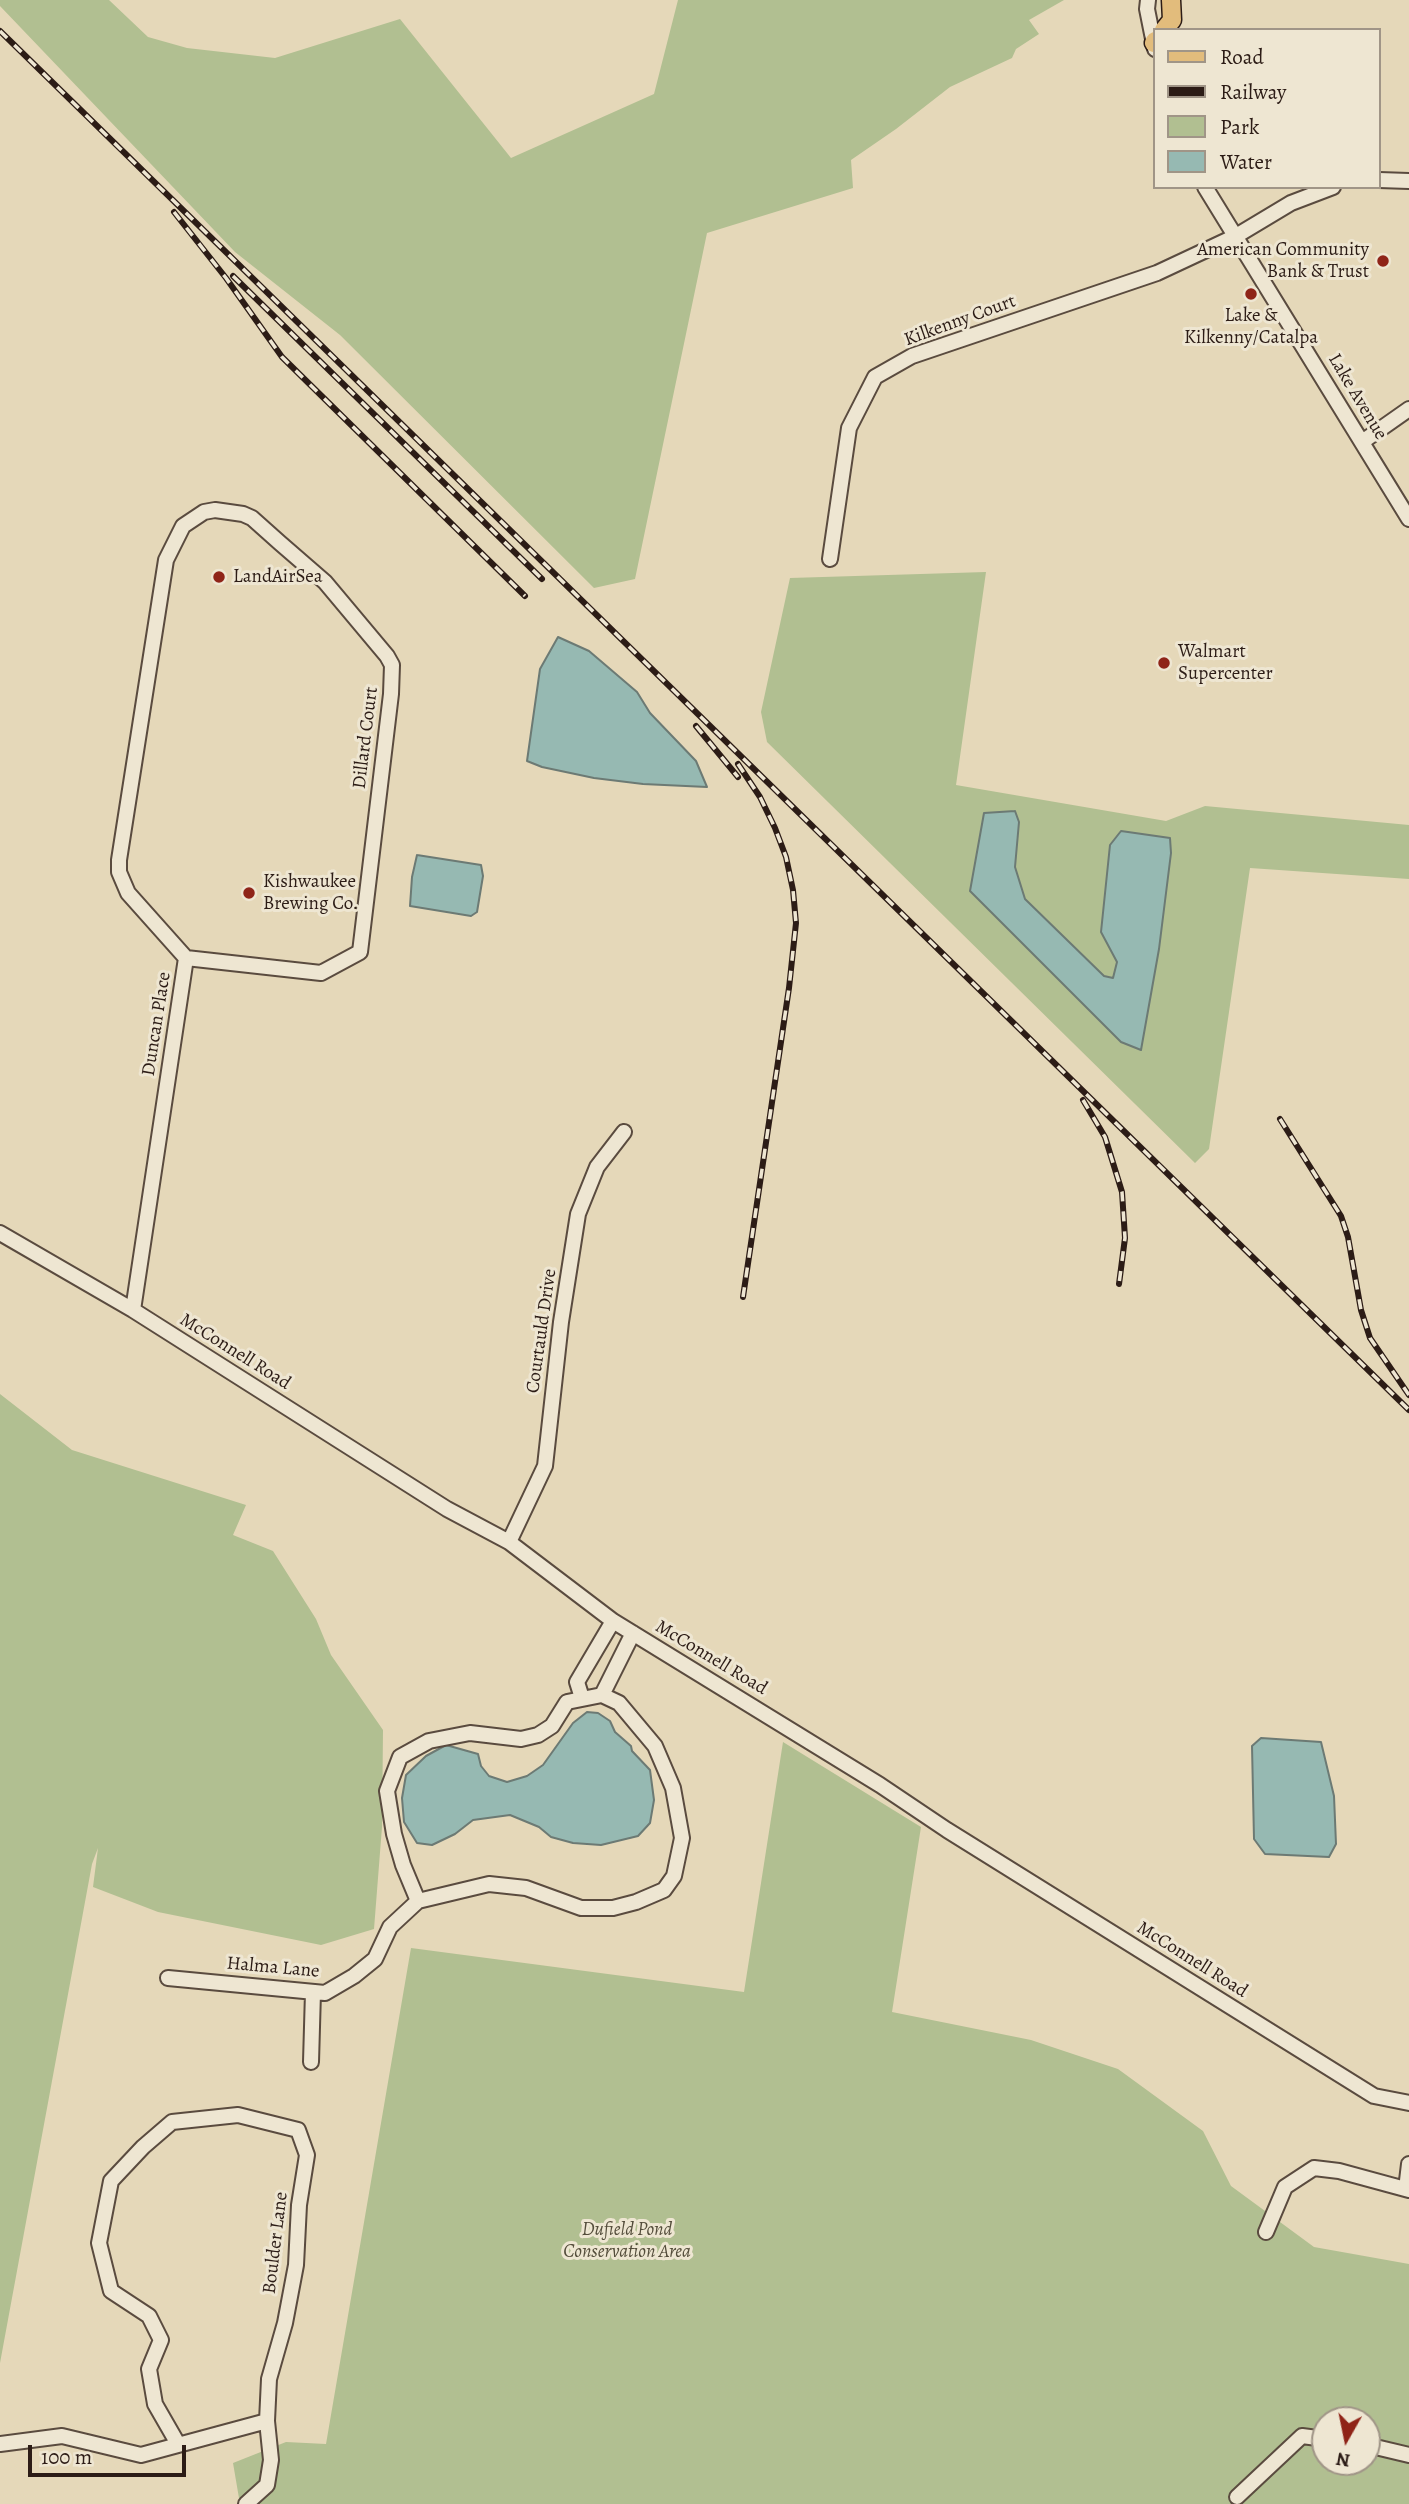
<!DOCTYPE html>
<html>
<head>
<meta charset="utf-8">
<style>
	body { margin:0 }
	#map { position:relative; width:1409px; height:2504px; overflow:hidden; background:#e5d8b9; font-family:Alegreya,serif }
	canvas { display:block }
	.legend { position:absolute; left:1153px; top:28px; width:228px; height:161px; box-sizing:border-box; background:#eee6d2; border:2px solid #a09587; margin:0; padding:9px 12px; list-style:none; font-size:21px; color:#2c1c16 }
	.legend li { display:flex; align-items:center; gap:14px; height:35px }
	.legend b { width:35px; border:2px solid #a09587 }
	.north { position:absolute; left:1311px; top:2406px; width:70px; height:70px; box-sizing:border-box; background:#eee6d2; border:2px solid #a09587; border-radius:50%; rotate:189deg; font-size:19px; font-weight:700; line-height:28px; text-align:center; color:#2c1c16 }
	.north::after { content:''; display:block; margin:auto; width:24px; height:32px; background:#8f2418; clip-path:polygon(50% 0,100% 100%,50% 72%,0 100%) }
	.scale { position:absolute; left:28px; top:2445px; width:158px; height:32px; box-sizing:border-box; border:4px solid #2c1c16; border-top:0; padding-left:9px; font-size:21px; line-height:24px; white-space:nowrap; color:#2c1c16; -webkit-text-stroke:5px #eee6d2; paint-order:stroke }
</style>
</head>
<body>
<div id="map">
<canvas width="1409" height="2504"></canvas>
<ul class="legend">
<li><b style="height:9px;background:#e2bc7c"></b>Road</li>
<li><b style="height:9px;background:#2c1c16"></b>Railway</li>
<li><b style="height:19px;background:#b1bf91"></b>Park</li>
<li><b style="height:19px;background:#96b9b2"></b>Water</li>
</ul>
<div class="north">N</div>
<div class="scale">100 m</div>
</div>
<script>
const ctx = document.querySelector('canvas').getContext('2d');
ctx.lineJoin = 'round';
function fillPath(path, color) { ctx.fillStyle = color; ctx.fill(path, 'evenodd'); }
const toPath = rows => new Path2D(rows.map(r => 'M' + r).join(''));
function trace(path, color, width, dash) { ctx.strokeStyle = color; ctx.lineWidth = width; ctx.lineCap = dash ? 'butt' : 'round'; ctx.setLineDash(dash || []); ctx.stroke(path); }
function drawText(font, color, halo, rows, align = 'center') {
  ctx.font = font + ' Alegreya,serif'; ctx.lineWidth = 6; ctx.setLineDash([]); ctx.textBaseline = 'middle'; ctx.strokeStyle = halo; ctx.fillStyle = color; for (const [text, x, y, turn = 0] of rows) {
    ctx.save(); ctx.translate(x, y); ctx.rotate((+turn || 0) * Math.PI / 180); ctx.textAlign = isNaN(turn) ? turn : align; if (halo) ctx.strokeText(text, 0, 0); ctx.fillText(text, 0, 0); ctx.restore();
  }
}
const green = toPath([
	[0,0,109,0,148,37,187,48,275,58,400,19,511,158,654,94,678,0,1064,0,1029,20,1039,34,1016,49,1012,58,950,87,896,129,851,160,853,188,707,233,635,579,594,588,340,335,235,252,0,6],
	[986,572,956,785,1166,821,1205,806,1409,825,1409,879,1250,868,1209,1149,1195,1163,767,742,761,712,790,578],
	[0,1394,72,1450,246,1505,233,1535,273,1551,316,1619,331,1655,383,1730,382,1827,374,1929,321,1945,158,1912,93,1887,98,1848,92,1864,0,2363],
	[783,1742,921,1827,892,2012,1031,2040,1118,2069,1203,2131,1231,2186,1314,2247,1409,2264,1409,2504,240,2504,233,2463,286,2442,326,2444,411,1948,744,1992],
	[1325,2420,1367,2420,1367,2462,1325,2462]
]);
const water = toPath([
	[558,637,589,651,637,692,650,713,696,761,707,787,643,784,594,778,542,767,527,761,540,669,558,637],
	[1015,811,1019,822,1015,867,1025,899,1104,976,1113,978,1117,962,1101,932,1110,845,1121,831,1170,838,1171,853,1159,949,1141,1050,1121,1042,970,891,984,813,1015,811],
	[417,855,481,865,483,876,477,912,471,916,410,906,412,877,417,855],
	[587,1712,598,1713,610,1721,615,1732,631,1746,632,1751,650,1770,654,1800,650,1823,638,1836,601,1845,573,1843,551,1837,539,1827,510,1815,473,1820,455,1834,432,1845,417,1843,404,1822,402,1798,406,1775,426,1756,446,1745,478,1754,481,1766,489,1776,507,1782,527,1776,543,1765,573,1723,587,1712],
	[1261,1738,1321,1742,1334,1796,1336,1844,1329,1857,1265,1854,1254,1839,1252,1746,1261,1738]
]);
const minor = toPath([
	[1148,0,1147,9,1155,49],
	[1379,180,1409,181],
	[1205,187,1409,519],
	[1362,442,1409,409],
	[215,510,243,514,252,518,280,543,325,582,387,656,392,665,391,694,360,952,321,973,186,958,128,893,119,872,119,860,166,560,183,526,204,512,215,510],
	[830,559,849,428,875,377,912,356,1157,273,1236,236,1291,203,1333,187],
	[0,1233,133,1310,447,1509,509,1542,613,1621,880,1785,947,1830,1374,2096,1409,2103],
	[133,1310,186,958],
	[509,1542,545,1466,561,1322,578,1214,597,1167,624,1132],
	[602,1695,633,1633],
	[582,1698,577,1682,613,1621],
	[418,1901,403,1865,394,1834,387,1791,400,1757,429,1741,470,1733,521,1739,538,1735,552,1726,567,1702,602,1695],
	[168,1978,325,1993,354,1976,375,1959,390,1927,418,1901,489,1884,526,1888,581,1908,613,1908,636,1902,664,1890,674,1876,682,1838,673,1788,655,1746,619,1703,602,1695],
	[311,2062,313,1992],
	[1406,2189,1409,2164],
	[1266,2232,1285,2187,1314,2168,1339,2171,1409,2190],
	[0,2444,62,2436,141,2455,267,2421],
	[178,2444,155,2404,149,2369,161,2340,149,2316,111,2291,99,2243,111,2181,143,2147,172,2122,238,2115,298,2130,307,2155,299,2205,296,2265,285,2323,269,2379,267,2421,271,2460,267,2485,246,2504],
	[1367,2445,1409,2455],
	[1237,2497,1302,2436,1325,2439]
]);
const major = toPath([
	[1164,30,1172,20,1171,0],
	[1154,43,1155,41]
]);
const rail = toPath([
	[0,31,1409,1410],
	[174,212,226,278,282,357,525,596],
	[233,276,542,579],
	[696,726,738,777],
	[738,764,760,797,775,828,786,857,793,890,796,923,789,988,743,1297],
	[1083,1100,1105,1137,1122,1192,1125,1238,1119,1284],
	[1280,1119,1341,1216,1348,1237,1361,1310,1370,1338,1409,1395]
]);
const markers = [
	[1383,261,7,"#8f2418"],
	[1251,294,7,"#8f2418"],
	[219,577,7,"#8f2418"],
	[1164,663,7,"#8f2418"],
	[249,893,7,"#8f2418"]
];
const poiNames = [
	["American Community",1369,250,"right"],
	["Bank & Trust",1369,272,"right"],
	["Lake &",1251,316,"center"],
	["Kilkenny/Catalpa",1251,338,"center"],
	["LandAirSea",233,577],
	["Walmart",1178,652],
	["Supercenter",1178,674],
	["Kishwaukee",263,882],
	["Brewing Co.",263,904]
];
const streetNames = [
	["Kilkenny Court",960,321,-20],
	["Lake Avenue",1357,397,59],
	["Dillard Court",366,738,-83],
	["Duncan Place",157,1024,-81],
	["Courtauld Drive",542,1331,-82],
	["McConnell Road",235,1352,32],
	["McConnell Road",711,1658,31],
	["McConnell Road",1192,1960,32],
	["Halma Lane",273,1968,5],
	["Boulder Lane",276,2243,-83]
];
const parkNames = [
	["Dufield Pond",627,2230],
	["Conservation Area",627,2252]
];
fillPath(green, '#b1bf91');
fillPath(water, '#96b9b2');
trace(water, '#6c7a74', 2);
trace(minor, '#5a4b3f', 18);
trace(major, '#2c1c16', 21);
trace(minor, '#eee6d2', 14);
trace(major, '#e2bc7c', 18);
trace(rail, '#2c1c16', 6);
trace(rail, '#eee6d2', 3.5, [10]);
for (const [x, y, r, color] of markers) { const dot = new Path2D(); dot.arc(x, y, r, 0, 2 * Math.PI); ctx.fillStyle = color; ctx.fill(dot); trace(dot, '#eee6d2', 2.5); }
drawText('19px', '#2c1c16', '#eee6d2', poiNames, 'left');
drawText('19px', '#2c1c16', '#eee6d2', streetNames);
drawText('italic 19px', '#544d3b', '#eee6d2', parkNames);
</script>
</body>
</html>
